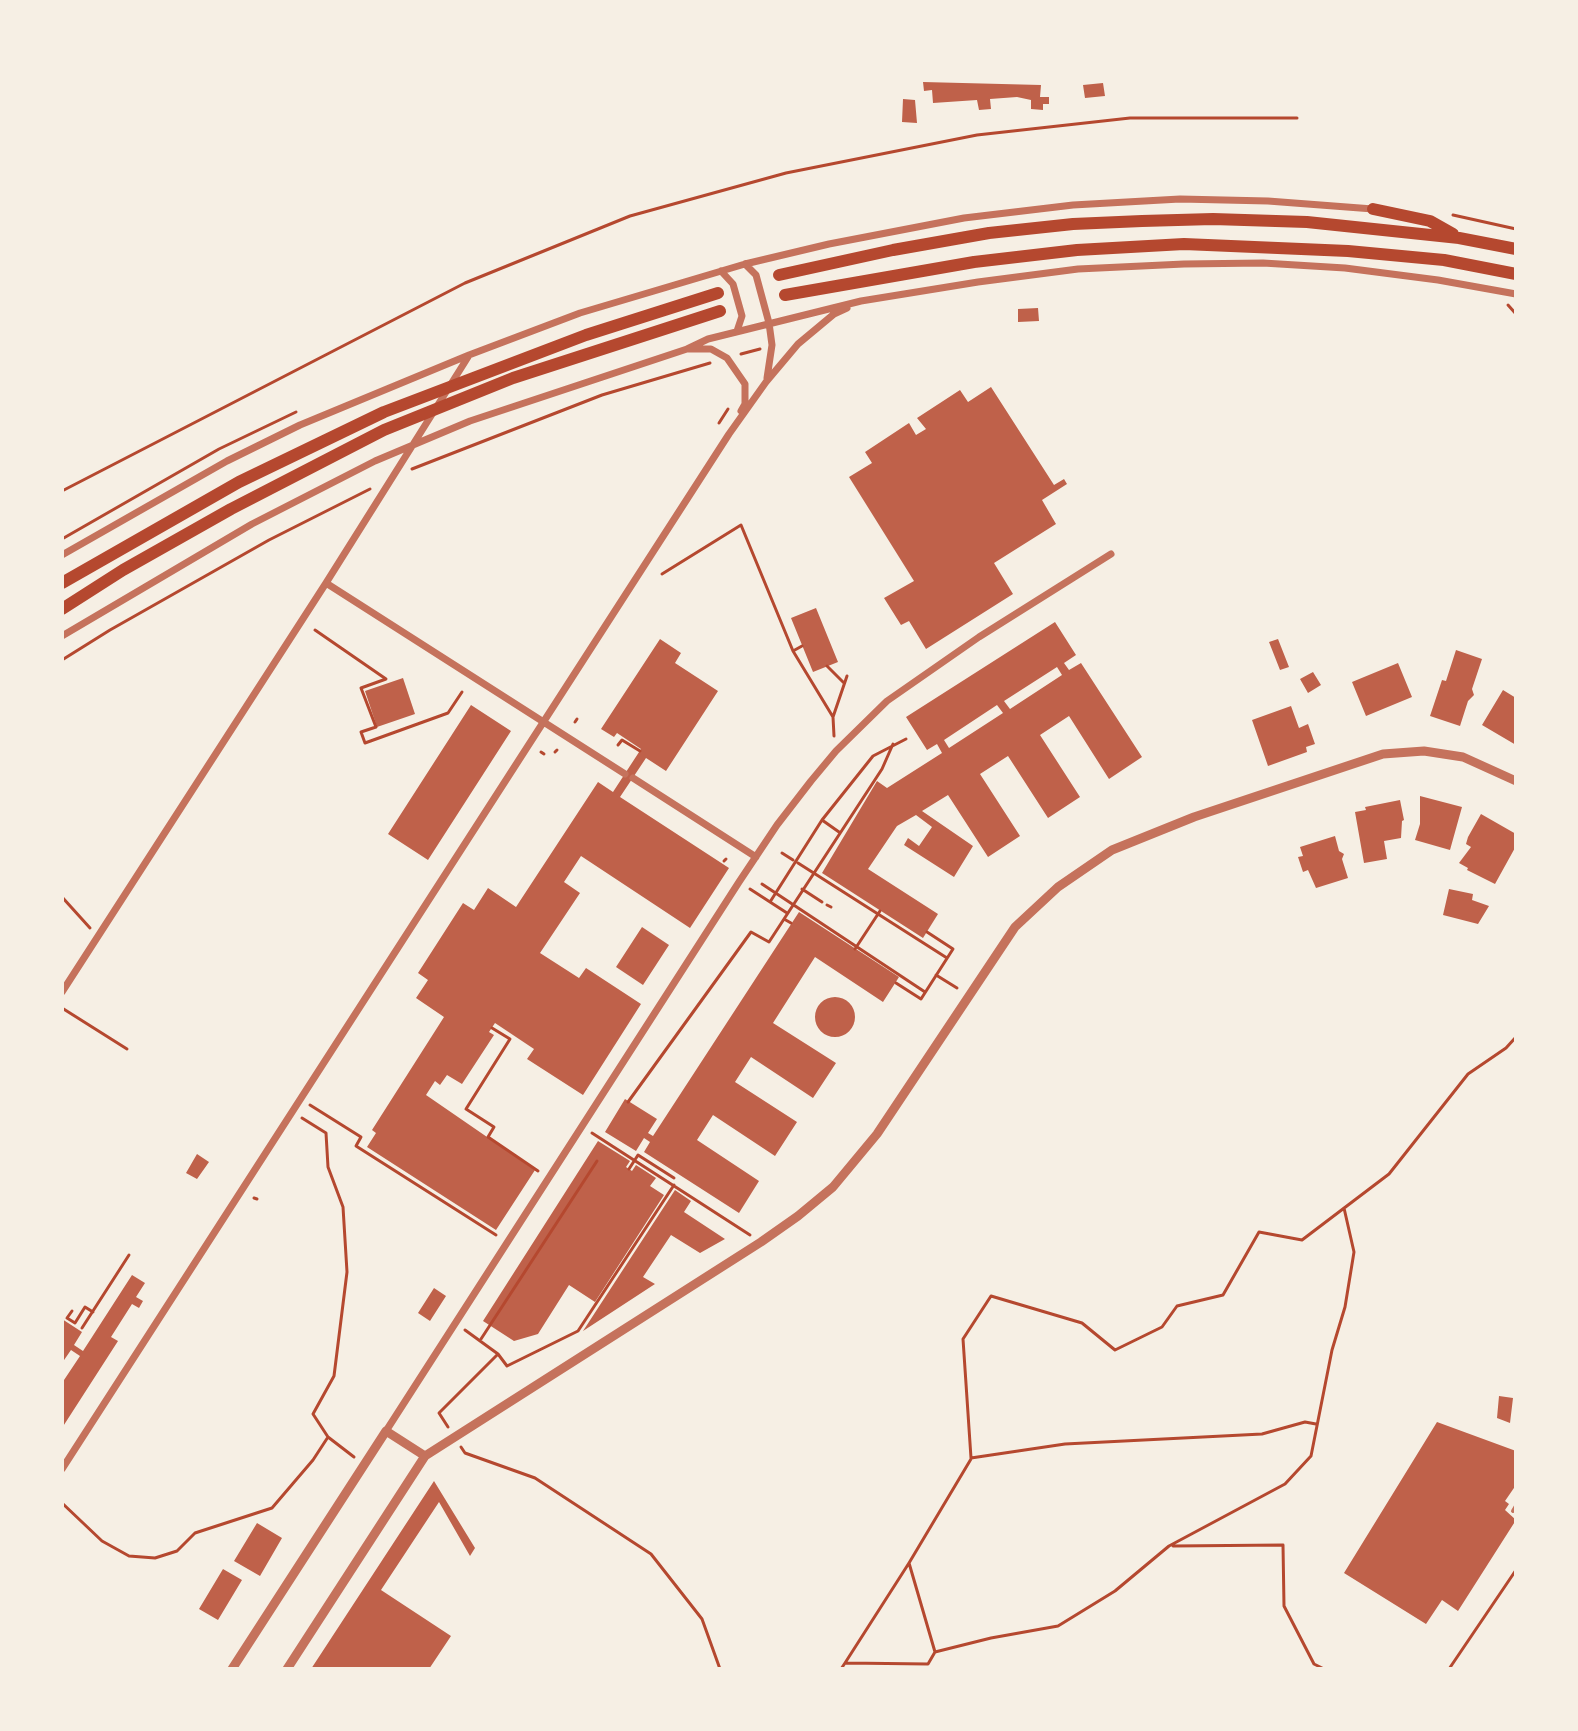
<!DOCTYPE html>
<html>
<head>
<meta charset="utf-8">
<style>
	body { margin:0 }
	#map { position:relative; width:1578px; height:1731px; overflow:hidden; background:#f6efe4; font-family:"DM Sans",sans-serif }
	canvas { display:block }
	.frame { position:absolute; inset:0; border:64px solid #f6efe4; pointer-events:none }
</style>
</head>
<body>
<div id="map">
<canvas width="1578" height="1731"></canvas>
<div class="frame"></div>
</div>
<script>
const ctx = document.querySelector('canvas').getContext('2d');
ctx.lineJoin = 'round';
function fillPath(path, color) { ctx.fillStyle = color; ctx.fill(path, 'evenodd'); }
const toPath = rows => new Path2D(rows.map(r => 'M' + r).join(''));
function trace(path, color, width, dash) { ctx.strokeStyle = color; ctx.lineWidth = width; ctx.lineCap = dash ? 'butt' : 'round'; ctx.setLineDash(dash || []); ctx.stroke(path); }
const building = toPath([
	[923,82,1041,85,1040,97,1049,97,1049,104,1043,104,1043,110,1031,109,1031,100,1017,97,990,99,991,109,979,110,977,100,933,103,932,90,924,91],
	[1103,83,1105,96,1085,98,1083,85],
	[903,99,915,100,917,123,902,122],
	[1038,308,1039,321,1018,322,1018,309],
	[991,387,1054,485,1064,479,1067,484,1042,500,1056,524,994,563,1013,594,926,649,909,621,901,625,884,598,914,581,849,477,872,463,865,452,909,423,916,435,926,429,917,418,960,390,968,402],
	[816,608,838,662,813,672,791,618],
	[1055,622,1076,655,1064,663,1069,670,1081,663,1142,757,1109,779,1069,716,1040,735,1080,797,1048,818,1008,756,980,774,1020,836,988,857,948,795,922,811,973,846,954,877,904,845,908,838,919,846,932,827,916,815,897,826,868,869,938,914,923,938,822,873,877,781,887,788,942,753,937,744,927,750,906,717],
	[1057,667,1062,675,1010,709,1004,701],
	[997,705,1003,713,949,748,944,740],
	[660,639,681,653,675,663,718,691,666,771,646,758,620,797,729,868,690,928,581,856,564,882,580,893,540,953,579,978,586,968,641,1004,583,1095,527,1059,534,1049,495,1023,489,1032,494,1035,462,1084,447,1075,440,1085,435,1081,426,1095,535,1170,496,1230,367,1147,376,1133,372,1130,444,1017,416,998,428,980,418,973,463,903,474,910,488,888,516,907,598,782,613,792,641,749,617,733,614,737,601,729],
	[1278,639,1289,667,1280,670,1269,642],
	[1456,650,1482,659,1472,689,1474,695,1468,701,1460,726,1430,716,1442,680,1446,681],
	[1398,663,1412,697,1366,716,1352,682],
	[1313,672,1321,685,1308,693,1300,679],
	[403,678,415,714,377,727,365,691],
	[1503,690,1516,698,1516,745,1482,725],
	[471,705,511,731,428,860,388,834],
	[1291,706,1299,728,1308,724,1315,744,1306,747,1307,752,1268,766,1252,720],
	[1420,796,1462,807,1450,850,1415,840,1420,824],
	[1400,800,1404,820,1402,821,1401,838,1384,841,1387,859,1364,863,1355,812,1366,810,1365,807],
	[1481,814,1516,834,1516,846,1495,884,1467,870,1468,868,1459,863,1471,847,1466,844,1468,837],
	[1335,836,1339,851,1344,854,1342,859,1348,878,1316,888,1308,870,1303,872,1298,857,1303,856,1300,847],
	[1449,889,1473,894,1472,900,1489,906,1478,924,1443,915],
	[799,912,899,977,883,1002,815,957,773,1023,836,1063,813,1098,751,1057,735,1082,797,1122,775,1156,713,1115,697,1140,759,1181,739,1213,644,1152,650,1142,644,1138,636,1151,605,1132,625,1099,657,1119,648,1133,653,1136],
	[642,927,669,945,643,985,616,967],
	'815 1017a20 20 0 1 1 40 0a20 20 0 1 1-40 0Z',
	[598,1141,630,1161,626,1167,632,1171,636,1165,656,1178,650,1186,664,1195,595,1302,569,1285,538,1334,514,1341,483,1321],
	[197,1154,209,1162,197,1179,186,1173],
	[675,1190,691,1201,684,1212,725,1239,700,1253,671,1235,643,1277,655,1284,583,1331],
	[132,1275,145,1283,136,1297,143,1301,139,1308,132,1304,111,1337,118,1341,62,1428,62,1383,80,1356,71,1350,62,1363,62,1319,82,1332,74,1345,83,1351],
	[434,1288,446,1296,430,1321,418,1313],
	[1499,1396,1513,1398,1510,1423,1497,1418],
	[1437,1422,1516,1451,1516,1485,1505,1501,1509,1504,1505,1510,1516,1520,1458,1611,1442,1600,1426,1624,1344,1573],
	[434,1481,475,1548,470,1556,439,1502,381,1590,451,1636,429,1669,311,1669],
	[257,1523,282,1538,260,1576,234,1561],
	[223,1569,242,1580,218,1620,199,1609]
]);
const path = toPath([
	[1453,215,1516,229],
	[1508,305,1516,314],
	[741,354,760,349],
	[719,423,728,409],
	[412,469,602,395,710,363],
	[62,491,465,283,630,216,786,173,977,135,1130,118,1297,118],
	[62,539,219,449,296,412],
	[662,574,741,525,793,651,833,717],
	[315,630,386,679,361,688,376,727,361,732,365,743,448,713,462,692],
	[793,651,802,646],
	[62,660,110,630,269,540,370,489],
	[827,666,844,683],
	[575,722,577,719],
	[834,736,833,717,847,676],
	[618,745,622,740,640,751],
	[541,752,544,754],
	[555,752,557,750],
	[822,820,839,832],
	[782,853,793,860],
	[724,861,726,859],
	[798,863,947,958],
	[762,884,925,992],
	[750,889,787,913],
	[802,889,822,902],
	[62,897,90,928],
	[770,902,822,820,873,756,906,739],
	[827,905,831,907],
	[784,919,791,923],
	[855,949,880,911],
	[936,975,957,988],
	[896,983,921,999,953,949,927,932],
	[62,1008,127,1049],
	[492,1028,510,1039,466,1109,494,1127,488,1137,538,1171],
	[628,1102,751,932,769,942,882,769,893,744],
	[310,1105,361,1137,356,1146,496,1235],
	[302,1118,326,1133,328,1167,343,1207,347,1272,334,1376,313,1414,328,1437,354,1457],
	[592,1133,750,1235],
	[629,1169,638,1155,674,1178],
	[254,1198,257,1199],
	[72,1311,67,1318,75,1323,85,1307,93,1312],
	[82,1328,129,1255],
	[465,1330,498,1354,507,1366,578,1331,674,1185],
	[481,1339,597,1161],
	[1316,1424,1305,1422,1262,1434,1065,1444,971,1458,963,1339,991,1296,1082,1323,1115,1350,1162,1327,1177,1306,1223,1295,1259,1232,1302,1240,1389,1174,1468,1074,1506,1048,1516,1037],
	[448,1427,439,1413,498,1354],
	[461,1447,465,1453,535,1478,651,1554,702,1619,720,1669],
	[62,1503,102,1541,129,1556,155,1558,177,1551,195,1533,272,1508,313,1460,328,1437],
	[1173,1546,1283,1545,1284,1606,1314,1664,1324,1669],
	[909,1563,935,1652],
	[845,1663,909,1563,971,1459],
	[841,1669,845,1663,928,1664,935,1652,991,1638,1058,1626,1115,1591,1169,1546,1285,1484,1311,1456,1332,1350,1345,1307,1354,1252,1344,1208],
	[1449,1669,1516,1570]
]);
const service = toPath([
	[1513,1511,1516,1506]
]);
const minor = toPath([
	[745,264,756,275,769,323,772,345,767,378],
	[721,271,733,284,742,316,737,331],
	[689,349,711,349,727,358,745,384,745,404,741,411],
	[62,555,227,461,300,425,469,355,580,313,745,264,829,244,964,218,1073,205,1180,199,1268,201,1373,209],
	[326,583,625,774],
	[62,636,252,524,375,461,470,421,687,349,708,339,861,301,978,282,1078,269,1184,264,1263,263,1345,268,1438,280,1516,294],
	[633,778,756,857],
	[62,992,326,583,468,357],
	[386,1431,739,882,777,825,811,781,836,751,887,701,979,637,1111,554],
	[62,1469,729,434,766,382,798,344,834,314,847,308]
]);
const tertiary = toPath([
	[425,1456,761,1242,798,1216,833,1187,877,1134,1015,927,1058,887,1112,850,1194,817,1383,754,1424,751,1463,757,1516,781],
	[232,1669,386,1431,425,1456,287,1669]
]);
const trunk = toPath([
	[1373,209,1430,221,1453,234],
	[779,275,893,250,989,233,1073,224,1142,221,1213,219,1307,222,1459,238,1516,249],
	[785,295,974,262,1077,250,1184,244,1348,251,1444,260,1516,274],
	[62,583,239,482,384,412,586,335,718,293],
	[62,609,123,570,231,509,384,430,513,378,720,311]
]);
fillPath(building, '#bf614a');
trace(path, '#b5482f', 3);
trace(service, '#c5725c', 4);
trace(minor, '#c5725c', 7);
trace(tertiary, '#c5725c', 9);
trace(trunk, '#b5482f', 12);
</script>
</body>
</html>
